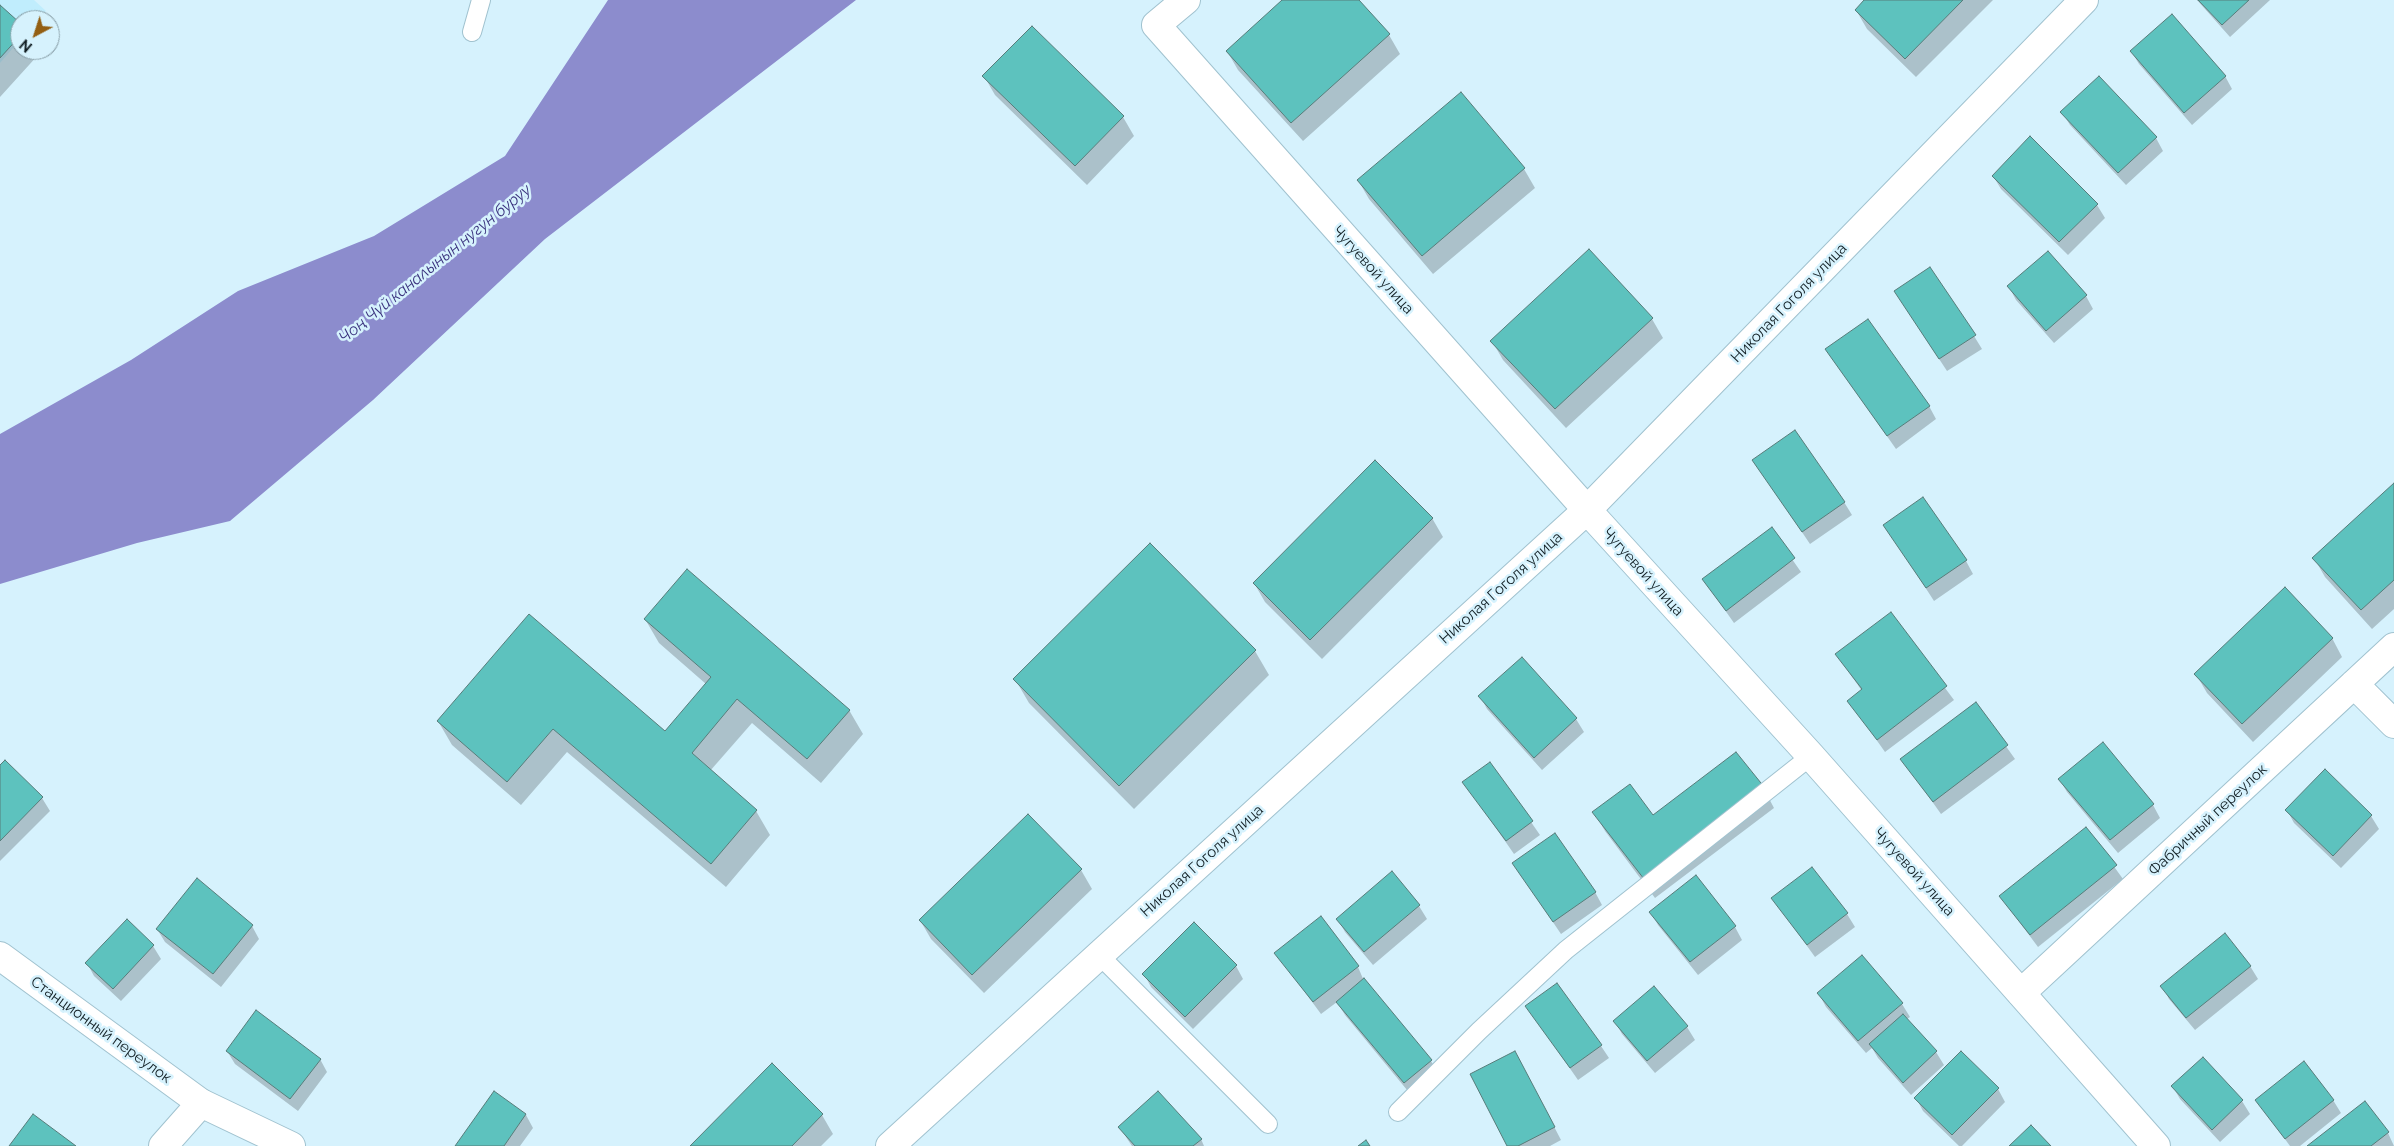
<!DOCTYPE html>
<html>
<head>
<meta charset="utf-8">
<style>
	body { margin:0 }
	#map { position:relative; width:2394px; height:1146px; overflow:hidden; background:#d6f2fd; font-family:Raleway,sans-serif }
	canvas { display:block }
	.north { position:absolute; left:10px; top:10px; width:50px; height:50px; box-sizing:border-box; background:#d6f2fd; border:1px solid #879da6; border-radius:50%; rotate:220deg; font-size:14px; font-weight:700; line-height:20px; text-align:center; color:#111e23 }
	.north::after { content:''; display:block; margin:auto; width:18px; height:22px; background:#935f13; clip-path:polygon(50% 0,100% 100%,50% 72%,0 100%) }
</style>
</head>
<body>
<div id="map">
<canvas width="2394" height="1146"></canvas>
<div class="north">N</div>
</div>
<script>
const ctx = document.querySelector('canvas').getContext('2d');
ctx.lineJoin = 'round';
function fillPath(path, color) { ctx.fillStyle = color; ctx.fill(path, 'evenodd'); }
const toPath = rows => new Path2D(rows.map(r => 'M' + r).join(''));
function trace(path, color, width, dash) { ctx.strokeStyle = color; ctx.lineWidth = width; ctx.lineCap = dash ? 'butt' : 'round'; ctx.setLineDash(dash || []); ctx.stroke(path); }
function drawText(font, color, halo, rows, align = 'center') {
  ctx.font = font + ' Raleway,sans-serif'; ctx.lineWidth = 5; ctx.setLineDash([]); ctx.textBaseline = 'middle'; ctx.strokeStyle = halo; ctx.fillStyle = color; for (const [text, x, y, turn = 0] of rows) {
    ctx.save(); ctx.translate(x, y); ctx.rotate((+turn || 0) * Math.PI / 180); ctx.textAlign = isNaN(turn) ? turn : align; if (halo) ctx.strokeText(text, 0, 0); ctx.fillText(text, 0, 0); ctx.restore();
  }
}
const built = toPath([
	[0,0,34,0,46,11,38,20,20,20,20,40,0,63]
]);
const water = toPath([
	[608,0,856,0,545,239,373,400,230,521,137,543,0,584,0,434,131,360,238,291,374,236,505,156]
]);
const shadow = toPath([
	[1284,0,1357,0,1389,35,1400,54,1303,141,1238,70,1227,51],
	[1866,0,1993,0,1916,77,1867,29,1856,10],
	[2197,0,2270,0,2230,37],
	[0,7,20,25,20,50,37,50,39,54,0,97],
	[1032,28,1123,117,1134,136,1087,185,995,95,984,76],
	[2131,51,2225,76,2232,89,2192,125,2139,64],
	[1460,94,1524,169,1535,188,1433,274,1369,199,1358,180],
	[2062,112,2156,138,2163,151,2126,185,2070,125],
	[2030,138,2097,205,2105,218,2068,255,2001,189,1993,176],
	[1589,251,1652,319,1663,338,1566,428,1503,360,1492,341],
	[2009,287,2086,296,2093,309,2054,343,2016,300],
	[1903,304,1974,336,1982,349,1947,371],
	[1835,362,1929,406,1936,419,1896,449],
	[1754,461,1844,502,1852,515,1810,544],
	[2394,485,2394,609,2372,629,2325,577,2314,558],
	[1432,518,1443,537,1322,659,1265,602,1254,583],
	[1885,525,1966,561,1973,574,1934,601],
	[1771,529,1801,572,1734,623,1703,579],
	[1150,545,1255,651,1269,675,1134,809,1029,703,1015,679],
	[1890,614,1954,700,1885,752,1849,701,1862,691,1837,655],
	[645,619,849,710,863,734,821,783,752,723,710,771,756,811,770,835,726,887,567,752,521,805,452,745,438,721,665,733,706,684,659,643],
	[2332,638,2342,657,2253,742,2207,693,2196,674],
	[1521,659,1576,719,1584,732,1542,770,1487,709,1480,696],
	[1976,704,2015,759,1941,814,1902,759],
	[5,761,42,798,50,811,0,861,0,767],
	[1490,763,1540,835,1514,854,1464,782],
	[2325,771,2371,816,2379,829,2341,868,2294,823,2287,810],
	[2060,780,2153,805,2160,818,2118,853,2067,792],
	[1764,789,1774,808,1655,898,1605,831,1594,812,1653,816],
	[2086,828,2123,879,2038,947,2000,896],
	[1513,863,1595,892,1602,905,1561,934],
	[1081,870,1092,889,984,993,931,939,920,920],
	[1773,899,1847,914,1855,927,1815,957],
	[1419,906,1427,919,1373,965,1345,932,1338,919],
	[1651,913,1735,927,1742,940,1698,975,1658,925],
	[127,920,153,946,161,959,121,1001,94,976,87,963],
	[252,926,259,939,221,987,165,942,157,929],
	[1276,953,1358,967,1364,981,1431,1061,1439,1074,1412,1096,1345,1015,1337,1002,1321,1014],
	[1236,966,1243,979,1193,1029,1151,987,1144,974],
	[2250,966,2258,979,2195,1030,2169,999,2162,986],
	[1654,988,1687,1027,1695,1040,1655,1073,1622,1034,1615,1021],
	[1819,994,1902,1004,1910,1017,1907,1019,1936,1052,1944,1065,1911,1095,1878,1058,1872,1048,1866,1053,1826,1007],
	[1527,1007,1601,1046,1609,1058,1578,1080],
	[227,1051,320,1059,327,1072,298,1111,235,1064],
	[1961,1053,1998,1089,2005,1102,1962,1146,1959,1146,1923,1111,1916,1098],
	[2203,1059,2242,1101,2250,1114,2220,1142,2180,1099,2173,1087],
	[772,1065,822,1115,833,1134,821,1146,692,1146],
	[1522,1065,1561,1140,1550,1146,1509,1146],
	[494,1093,526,1115,533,1128,520,1146,457,1146],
	[2333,1100,2341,1113,2300,1146,2290,1146,2257,1101],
	[1120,1128,1201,1139,1204,1146,1132,1146],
	[2388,1133,2394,1146,2309,1146]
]);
const building = toPath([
	[1282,0,1359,0,1390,34,1291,123,1226,51,1282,0],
	[1864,0,1963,0,1905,59,1855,10,1864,0],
	[2198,0,2249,0,2222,25,2198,0],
	[0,5,20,23,20,36,0,58,0,5],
	[2172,14,2226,76,2184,113,2130,51,2172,14],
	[1032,26,1124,116,1075,166,982,76,1032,26],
	[2099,76,2157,137,2118,173,2060,112,2099,76],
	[1461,92,1525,168,1422,256,1357,180,1461,92],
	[2030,136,2098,204,2059,242,1992,176,2030,136],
	[1589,249,1653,318,1555,409,1490,341,1589,249],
	[2048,251,2087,295,2046,331,2007,286,2048,251],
	[1930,267,1976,335,1939,359,1894,291,1930,267],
	[1868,319,1930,406,1887,436,1825,349,1868,319],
	[1795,430,1845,502,1802,532,1752,460,1795,430],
	[1375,460,1433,518,1310,640,1253,583,1375,460],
	[2394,483,2394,580,2361,610,2312,558,2394,483],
	[1923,497,1967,560,1926,588,1883,525,1923,497],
	[1772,527,1795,558,1726,611,1702,579,1772,527],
	[1150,543,1256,650,1119,786,1013,679,1150,543],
	[687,569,850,710,807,759,737,699,692,753,757,810,711,864,553,729,507,782,437,721,529,614,665,731,711,677,644,619,687,569],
	[2285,587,2333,638,2242,724,2194,674,2285,587],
	[1891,612,1947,686,1877,740,1847,701,1862,689,1835,654,1891,612],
	[1522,657,1577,718,1534,758,1478,696,1522,657],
	[1976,702,2008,745,1933,802,1900,759,1976,702],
	[2103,742,2154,804,2110,840,2058,779,2103,742],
	[1736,752,1765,788,1644,879,1592,812,1630,784,1653,815,1736,752],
	[5,760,43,797,0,841,0,765,5,760],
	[1490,762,1533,821,1506,841,1462,782,1490,762],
	[2325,769,2372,815,2333,856,2285,810,2325,769],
	[1028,814,1082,869,972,975,919,920,1028,814],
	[2086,827,2117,865,2030,935,1999,896,2086,827],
	[1555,833,1596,892,1553,922,1512,863,1555,833],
	[1812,867,1848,913,1807,945,1771,898,1812,867],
	[1392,871,1420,905,1364,952,1336,919,1392,871],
	[1696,875,1736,926,1690,962,1649,912,1696,875],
	[197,878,253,925,213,974,156,929,197,878],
	[1321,916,1359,966,1313,1002,1274,953,1321,916],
	[127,919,154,945,113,989,85,963,127,919],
	[1194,922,1237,965,1185,1017,1142,974,1194,922],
	[2225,933,2251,966,2186,1018,2160,986,2225,933],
	[1862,955,1903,1003,1858,1041,1817,993,1862,955],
	[1364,978,1432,1060,1404,1083,1336,1002,1364,978],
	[1557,983,1602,1045,1570,1068,1525,1006,1557,983],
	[1654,986,1688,1026,1647,1061,1613,1021,1654,986],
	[256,1010,321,1059,290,1099,226,1051,256,1010],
	[1903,1014,1937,1051,1903,1083,1869,1044,1903,1014],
	[1515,1051,1555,1127,1518,1146,1507,1146,1470,1074,1515,1051],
	[1961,1051,1999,1088,1952,1135,1914,1098,1961,1051],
	[2203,1057,2243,1100,2212,1130,2171,1086,2203,1057],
	[2304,1061,2334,1100,2285,1139,2255,1100,2304,1061],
	[772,1063,823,1114,792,1146,690,1146,772,1063],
	[494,1091,526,1114,504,1146,455,1146,494,1091],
	[1158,1091,1202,1139,1193,1146,1135,1146,1118,1127,1158,1091],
	[2365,1101,2389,1132,2371,1146,2307,1146,2365,1101],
	[33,1114,76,1146,9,1146,33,1114],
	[2031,1125,2051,1146,2009,1146,2031,1125],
	[1366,1140,1370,1146,1358,1146,1366,1140]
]);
const lane = toPath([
	[472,32,481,0],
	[1099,955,1268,1124],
	[1398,1112,1479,1031,1566,950,1811,756]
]);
const street = toPath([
	[1186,0,1156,25,1587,510,2084,0],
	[2354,684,2394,724],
	[2021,993,2394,647],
	[163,1146,201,1103]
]);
const secondary = toPath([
	[0,956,201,1103,291,1146],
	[890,1146,1587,510,1811,756,2156,1146]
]);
const streetNames = [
	["Чугуевой улица",1373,270,48],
	["Николая Гоголя улица",1789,303,-46],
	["Чугуевой улица",1643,572,48],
	["Николая Гоголя улица",1501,588,-42],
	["Фабричный переулок",2208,820,-43],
	["Николая Гоголя улица",1202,861,-42],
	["Чугуевой улица",1914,872,48],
	["Станционный переулок",101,1030,36]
];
const waterNames = [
	["Чоң Чүй каналынын нугун буруу",435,264,-39]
];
fillPath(built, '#c0edfd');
fillPath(water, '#8c8ccd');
fillPath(shadow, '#0003');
fillPath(building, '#5dc2be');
trace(building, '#577c7a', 1);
trace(lane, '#a0c2cf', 20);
trace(street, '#a0c2cf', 30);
trace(secondary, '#a0c2cf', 30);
trace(lane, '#fff', 18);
trace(street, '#fff', 28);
trace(secondary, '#fff', 28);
drawText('15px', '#111e23', '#d6f2fd', streetNames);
drawText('italic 16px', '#3a327e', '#d6f2fd', waterNames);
</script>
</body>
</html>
